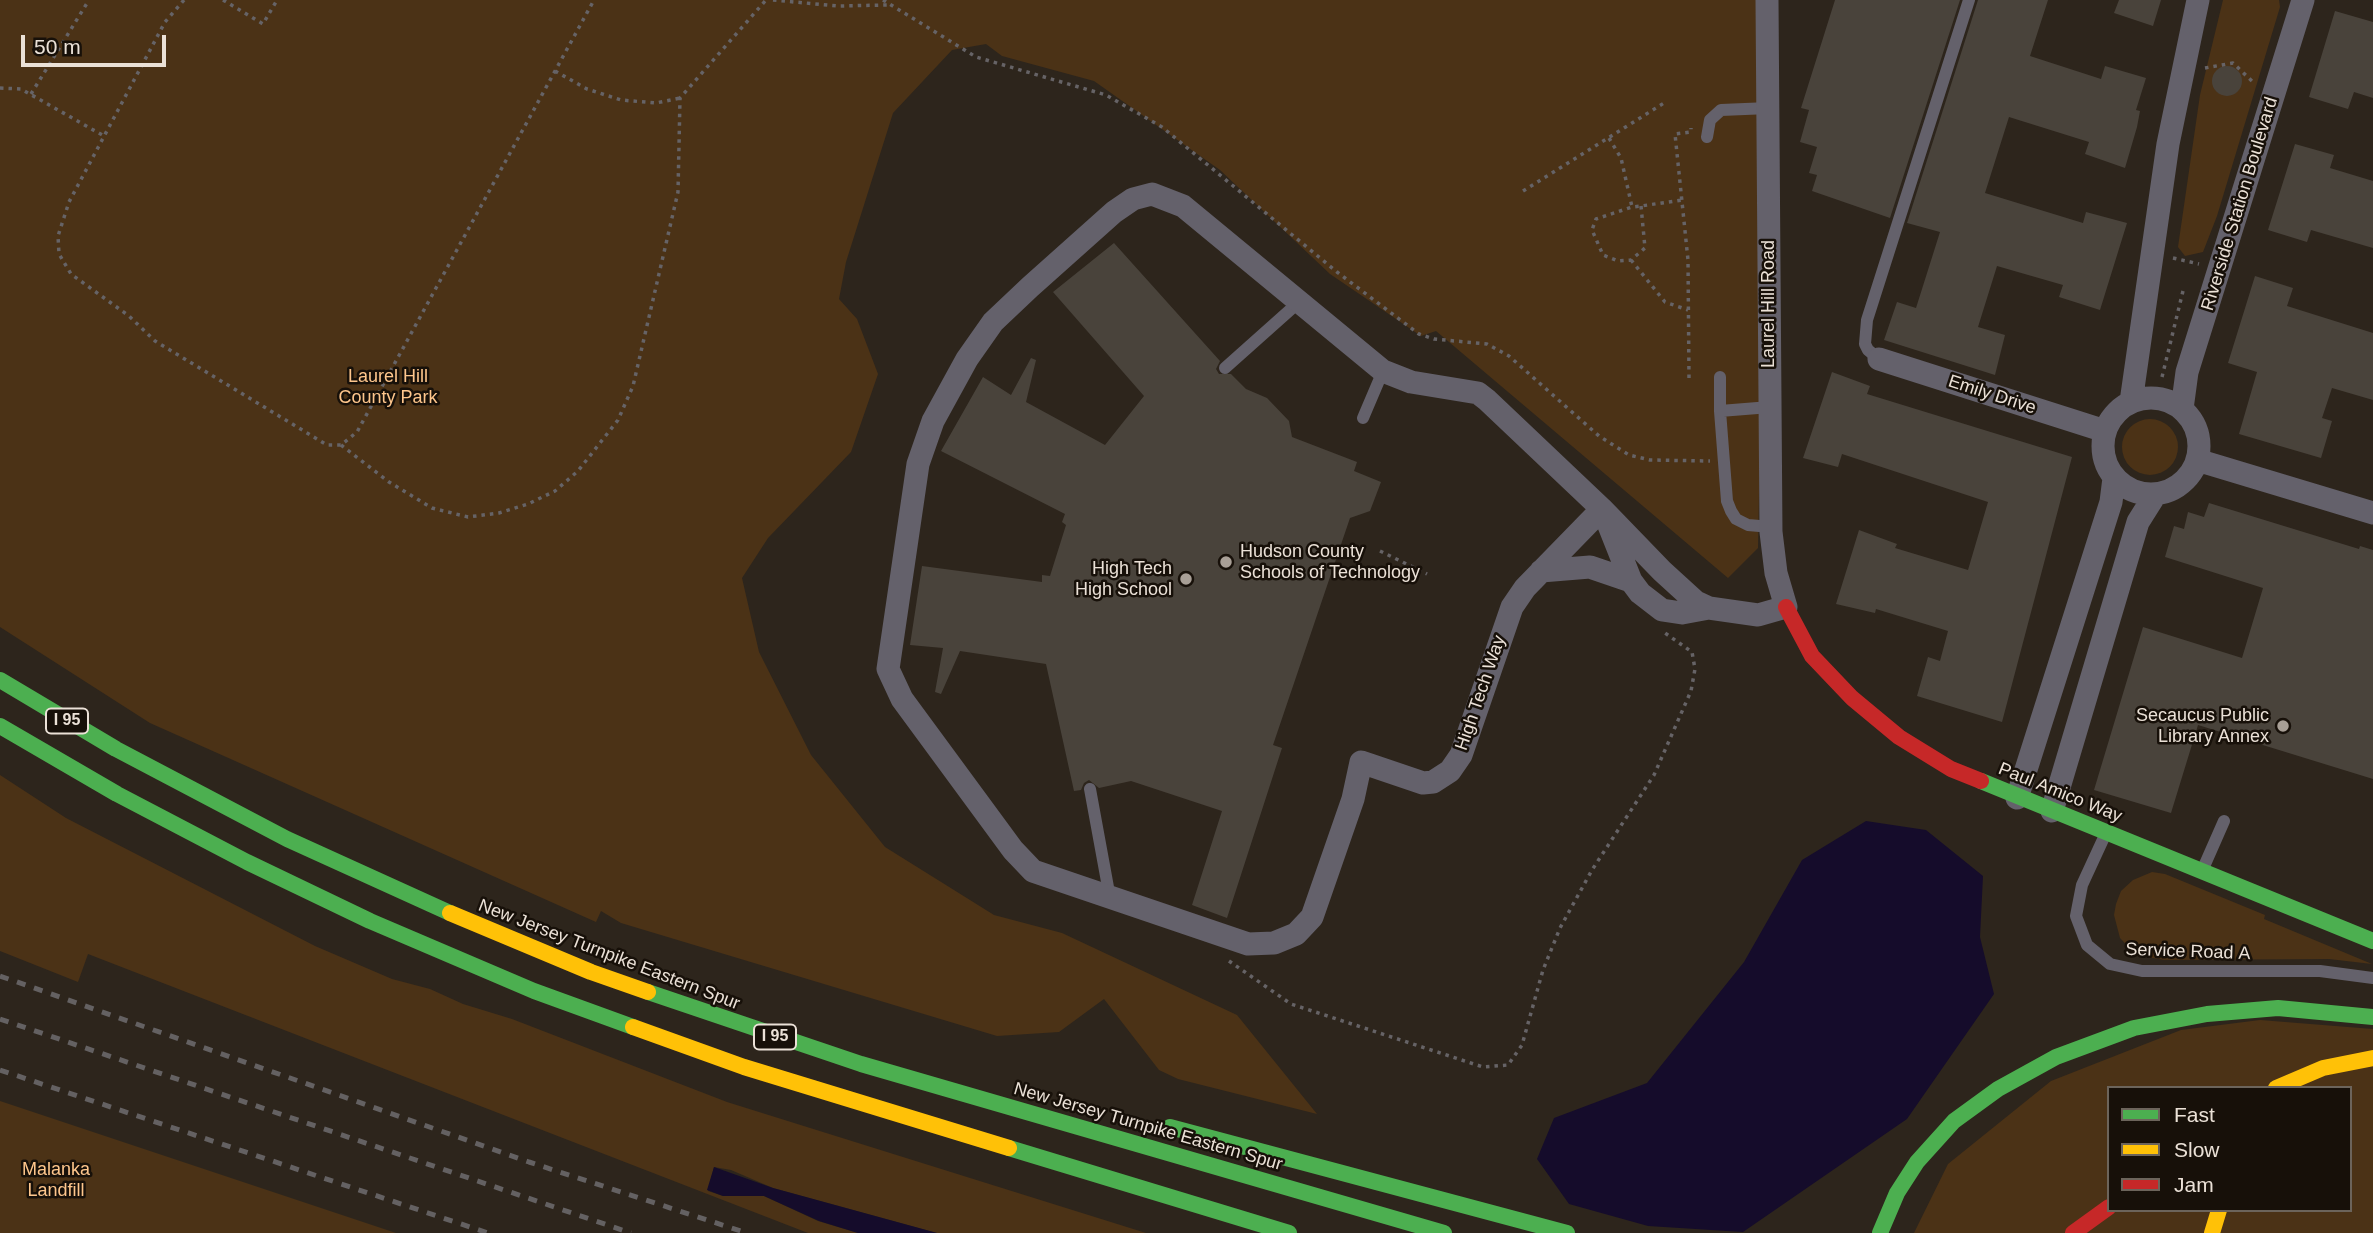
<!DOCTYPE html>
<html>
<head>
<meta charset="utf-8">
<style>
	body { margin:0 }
	#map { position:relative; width:2373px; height:1233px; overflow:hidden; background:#2d251c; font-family:Helvetica,sans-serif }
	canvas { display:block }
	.legend { position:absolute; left:2107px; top:1086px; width:245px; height:126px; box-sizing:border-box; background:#171009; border:2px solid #6c645b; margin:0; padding:9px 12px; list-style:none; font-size:21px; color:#ebe1d7 }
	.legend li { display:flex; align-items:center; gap:14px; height:35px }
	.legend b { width:35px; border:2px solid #6c645b }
	.scale { position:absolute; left:21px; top:35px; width:145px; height:32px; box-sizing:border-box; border:4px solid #ebe1d7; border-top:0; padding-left:9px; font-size:21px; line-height:24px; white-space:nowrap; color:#ebe1d7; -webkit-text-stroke:5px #171009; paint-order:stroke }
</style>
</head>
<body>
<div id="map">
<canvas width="2373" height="1233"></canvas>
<ul class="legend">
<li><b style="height:9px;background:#4caf50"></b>Fast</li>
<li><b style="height:9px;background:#ffc107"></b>Slow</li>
<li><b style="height:9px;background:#c62828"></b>Jam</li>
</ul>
<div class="scale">50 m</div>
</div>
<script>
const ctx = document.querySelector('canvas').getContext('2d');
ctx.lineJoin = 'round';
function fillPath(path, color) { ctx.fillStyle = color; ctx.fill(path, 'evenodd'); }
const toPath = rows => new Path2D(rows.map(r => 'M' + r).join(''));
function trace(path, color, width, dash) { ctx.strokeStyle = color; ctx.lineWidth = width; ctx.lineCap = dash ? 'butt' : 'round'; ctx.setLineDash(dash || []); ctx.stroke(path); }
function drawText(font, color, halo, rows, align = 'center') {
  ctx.font = font + ' Helvetica,sans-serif'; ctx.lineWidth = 5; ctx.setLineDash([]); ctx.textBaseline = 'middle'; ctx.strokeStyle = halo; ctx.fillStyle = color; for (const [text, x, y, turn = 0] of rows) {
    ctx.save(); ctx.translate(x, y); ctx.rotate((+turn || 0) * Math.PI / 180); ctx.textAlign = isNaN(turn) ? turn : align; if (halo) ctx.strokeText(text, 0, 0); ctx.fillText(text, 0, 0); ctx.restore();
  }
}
const green = toPath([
	[0,0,1768,0,1758,548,1728,578,1436,331,1421,336,1330,274,1220,170,1094,81,1002,56,986,44,952,50,893,113,846,262,839,299,857,319,878,374,851,452,768,538,742,578,759,652,811,755,885,847,994,915,1062,933,1237,1015,1317,1114,1178,1079,1159,1070,1104,999,1059,1032,997,1036,621,923,601,911,596,922,150,723,0,627],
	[2223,0,2279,0,2280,7,2217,216,2203,252,2185,256,2178,247,2200,95],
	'2122 447a28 28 0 1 1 56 0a28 28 0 1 1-56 0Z',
	[0,775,66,818,315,946,392,979,430,989,463,1004,512,1019,727,1102,1146,1233,937,1233,773,1188,731,1170,714,1167,708,1191,723,1196,764,1196,818,1221,858,1233,808,1233,88,954,78,982,0,951],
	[2152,872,2165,874,2265,915,2264,919,2372,964,2329,959,2164,960,2136,955,2120,938,2114,915,2116,904,2121,891,2133,880],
	[2260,1020,2373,1029,2373,1233,1914,1233,1948,1164,2051,1081,2181,1030],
	[2109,1088,2350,1088,2350,1210,2109,1210],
	[0,1101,396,1233,0,1233]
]);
const water = toPath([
	[1866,821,1926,830,1983,876,1980,937,1994,994,1907,1119,1743,1232,1648,1226,1569,1204,1537,1159,1554,1118,1647,1083,1744,962,1802,860],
	[714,1167,773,1188,937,1233,858,1233,819,1221,764,1196,723,1196,707,1190]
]);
const building = toPath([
	[1835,0,1960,0,1890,218,1812,191,1817,175,1809,173,1817,147,1800,142,1809,110,1801,108],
	[1978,0,2048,0,2030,56,2101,79,2105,66,2146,78,2136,110,2140,111,2137,127,2125,168,2085,154,2089,142,2009,117,1985,193,2083,223,2086,212,2127,223,2100,310,2059,297,2063,285,1997,266,1978,327,2005,335,1995,375,1884,340,1897,302,1916,308,1940,232,1907,223],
	[2119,0,2161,0,2153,26,2114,13],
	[2335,11,2373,22,2373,98,2354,92,2348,109,2309,97],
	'2212 81a15 15 0 1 1 30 0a15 15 0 1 1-30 0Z',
	[2295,144,2334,155,2330,168,2373,181,2373,248,2311,230,2307,242,2268,230],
	[1114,243,1220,361,1216,369,1219,374,1231,374,1246,389,1267,398,1289,421,1292,437,1357,462,1354,471,1381,482,1370,511,1350,518,1273,745,1282,748,1227,918,1192,905,1222,811,1131,781,1099,788,1089,780,1084,783,1081,790,1074,791,1046,664,960,651,941,694,935,692,943,648,910,645,922,566,1042,582,1042,575,1050,576,1066,525,1062,522,1065,514,941,451,983,377,1011,395,1031,358,1036,360,1026,402,1105,445,1144,396,1053,292],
	[2255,276,2293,288,2287,306,2373,333,2373,400,2332,388,2322,418,2332,421,2321,458,2239,434,2257,372,2228,363],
	[1832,372,1870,386,1867,394,2072,457,2002,722,1917,696,1928,657,1940,661,1948,631,1876,609,1875,613,1836,604,1859,530,1897,544,1895,548,1968,570,1988,502,1842,454,1838,467,1803,458],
	[2209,503,2359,549,2360,546,2373,550,2373,779,2198,725,2171,813,2094,790,2143,627,2242,658,2263,588,2165,557,2174,526,2184,529,2188,512,2204,517]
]);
const path = toPath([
	[184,0,165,22,69,202,58,236,59,254,71,274,129,316,155,341,327,445,341,445,357,432,368,412,594,0],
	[223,0,263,24,277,0],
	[773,0,838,6,888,5],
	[883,0,976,57,1106,95,1162,127,1337,272,1419,334,1434,339,1487,344,1509,356,1599,436,1629,455,1650,460,1710,461],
	[2205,68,2233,63,2254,83],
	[555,71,587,89,621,100,656,103,680,98],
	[0,88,21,89,104,136],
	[31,94,89,0],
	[1609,138,1621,158,1632,207],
	[1523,191,1664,103],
	[1641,206,1645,248,1631,260,1618,261,1603,255,1592,230,1596,219,1632,207,1641,206,1682,200],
	[2173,258,2199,264],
	[1631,260,1665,302,1688,310],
	[2162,377,2183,291],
	[1689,378,1688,260,1675,134,1691,132,1691,128],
	[341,445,389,482,432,508,468,517,499,513,528,504,555,491,578,471,618,420,633,386,678,192,680,98,766,0],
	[1380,551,1427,574],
	[1229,961,1291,1004,1483,1067,1508,1065,1522,1045,1543,970,1560,928,1592,870,1654,775,1691,691,1695,669,1692,652,1665,633]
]);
const lane = toPath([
	[1707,137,1710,120,1721,110,1769,108],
	[1879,359,1868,350,1865,344,1867,320,1969,0],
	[1225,368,1299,302],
	[1720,377,1720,411],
	[1770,407,1720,411,1727,501,1731,511,1736,519,1748,525,1771,527],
	[1363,418,1383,371],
	[1090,789,1110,898],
	[2106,833,2082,885,2076,916,2087,945,2110,964,2142,971,2320,971,2373,978],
	[2202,871,2224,821]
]);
const street = toPath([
	[1879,359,2105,431],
	'2103 446a48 48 0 1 1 96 0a48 48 0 1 1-96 0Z',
	[2131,402,2168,144,2198,0],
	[2182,409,2187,372,2303,0],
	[2197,460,2373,513],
	[1602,509,1525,588,1512,607,1461,755,1450,771,1433,782,1423,783,1361,762,1353,799,1312,917,1296,934,1274,943,1248,944,1033,871,1013,850,902,699,888,669,918,464,933,421,967,359,993,322,1030,287,1114,212,1133,199,1152,194,1183,206,1383,371,1411,382,1478,393,1487,400,1602,509,1662,571,1696,602,1709,608],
	[1608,523,1631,581,1640,593,1662,610,1682,613,1709,608,1758,615,1786,607,1776,573,1771,532,1767,0],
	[1541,571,1590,567,1631,581],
	[2017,798,2111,502,2114,478],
	[2052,811,2138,522,2155,495]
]);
const fast = toPath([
	[0,680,116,749,287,839,450,913],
	[0,726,117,794,247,862,370,921,534,991,633,1027],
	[1981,781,2373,941],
	[648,992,861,1064,1444,1233],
	[1170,1127,1567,1233],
	[1009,1148,1289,1233],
	[1880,1233,1897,1193,1917,1162,1954,1121,1998,1089,2056,1057,2134,1028,2207,1014,2278,1008,2373,1017]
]);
const slow = toPath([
	[450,913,591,972,648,992],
	[633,1027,744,1067,1009,1148],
	[2276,1088,2323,1068,2373,1058],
	[2212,1233,2219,1210]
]);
const jam = toPath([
	[1786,607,1812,656,1852,698,1899,737,1951,769,1981,781],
	[2073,1233,2109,1207]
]);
const rail = toPath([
	[0,976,529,1162,747,1233],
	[0,1019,631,1233],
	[0,1070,488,1233]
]);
const markers = [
	[1226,562,7,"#a89f96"],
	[1186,579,7,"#a89f96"],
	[2283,726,7,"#a89f96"]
];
const shields = [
	[67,721,42],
	[775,1037,42]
];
const shieldNames = [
	["I 95",67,721],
	["I 95",775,1037]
];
const streetNames = [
	["Riverside Station Boulevard",2240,204,-73],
	["Laurel Hill Road",1769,304,-90],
	["Emily Drive",1992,395,18],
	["High Tech Way",1481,693,-71],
	["Paul Amico Way",2060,793,22],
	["Service Road A",2188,952,2],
	["New Jersey Turnpike Eastern Spur",609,955,21],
	["New Jersey Turnpike Eastern Spur",1148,1127,16]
];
const parkNames = [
	["Laurel Hill",388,377],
	["County Park",388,398],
	["Malanka",56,1170],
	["Landfill",56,1191]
];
const poiNames = [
	["Hudson County",1240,552,"left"],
	["Schools of Technology",1240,573,"left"],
	["High Tech",1172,569],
	["High School",1172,590],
	["Secaucus Public",2269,716],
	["Library Annex",2269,737]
];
fillPath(green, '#4b3216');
fillPath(water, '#150c2b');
fillPath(building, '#49433b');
trace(path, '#666366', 3.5, [3.5, 5]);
trace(lane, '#64616b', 12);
trace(street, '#64616b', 23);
trace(fast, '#4caf50', 16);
trace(slow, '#ffc107', 16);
trace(jam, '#c62828', 16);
trace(rail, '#646162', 5, [9, 9]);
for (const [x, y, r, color] of markers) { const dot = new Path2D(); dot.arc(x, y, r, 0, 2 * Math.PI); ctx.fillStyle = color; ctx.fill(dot); trace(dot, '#171009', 2.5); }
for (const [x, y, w] of shields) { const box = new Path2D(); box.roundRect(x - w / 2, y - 12.5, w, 25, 5); ctx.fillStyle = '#171009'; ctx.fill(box); trace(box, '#ebe1d7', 2); }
drawText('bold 16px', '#ebe1d7', null, shieldNames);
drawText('18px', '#ebe1d7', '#171009', streetNames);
drawText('18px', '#fec68c', '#171009', parkNames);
drawText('18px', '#ebe1d7', '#171009', poiNames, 'right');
</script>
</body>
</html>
